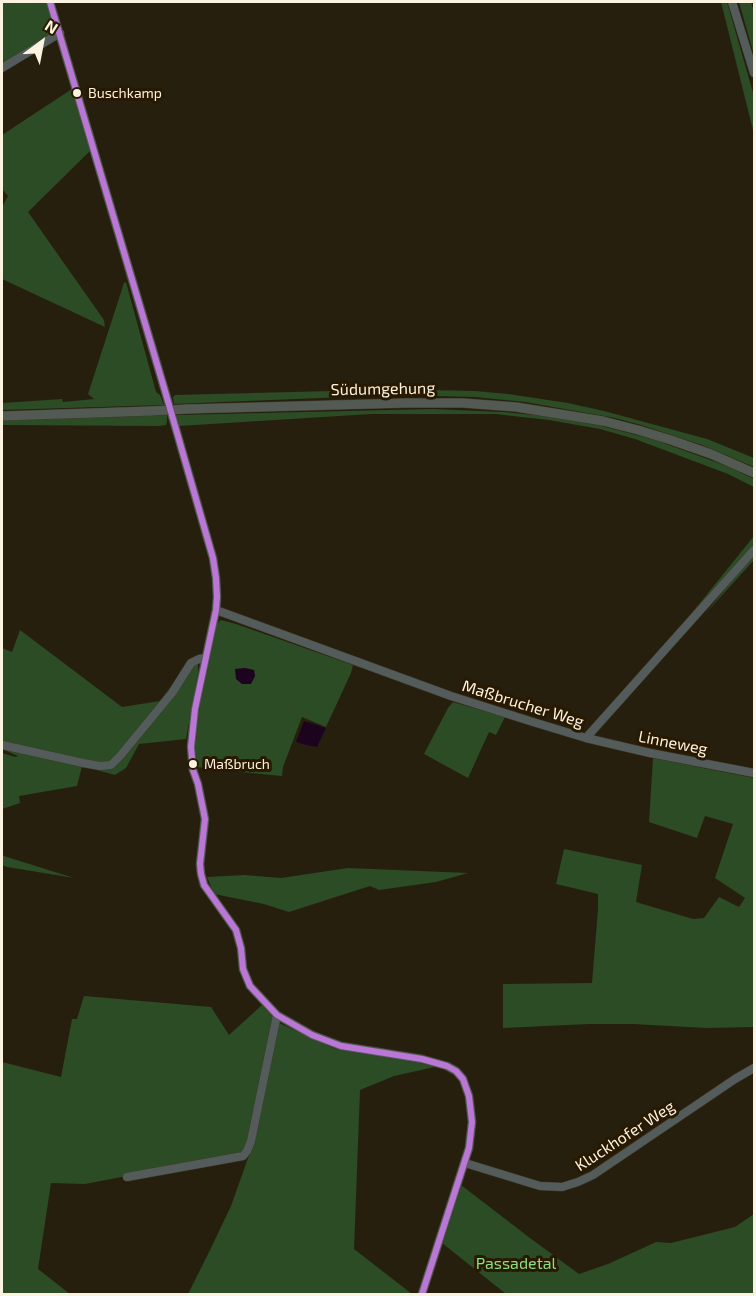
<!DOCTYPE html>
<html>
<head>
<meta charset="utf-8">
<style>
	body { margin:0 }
	#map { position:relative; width:756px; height:1296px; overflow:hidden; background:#271f0d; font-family:"Exo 2",sans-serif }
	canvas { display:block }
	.frame { position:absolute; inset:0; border:3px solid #fcf2e0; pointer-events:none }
	.north { position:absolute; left:12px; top:12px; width:60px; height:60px; -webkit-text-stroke:4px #281900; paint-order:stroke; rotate:32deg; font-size:16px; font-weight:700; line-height:24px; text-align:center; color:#fcf2e0 }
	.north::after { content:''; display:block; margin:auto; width:21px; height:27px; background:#fcf2e0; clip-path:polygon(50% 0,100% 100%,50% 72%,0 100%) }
</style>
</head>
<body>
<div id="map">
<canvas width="756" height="1296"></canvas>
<div class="frame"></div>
<div class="north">N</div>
</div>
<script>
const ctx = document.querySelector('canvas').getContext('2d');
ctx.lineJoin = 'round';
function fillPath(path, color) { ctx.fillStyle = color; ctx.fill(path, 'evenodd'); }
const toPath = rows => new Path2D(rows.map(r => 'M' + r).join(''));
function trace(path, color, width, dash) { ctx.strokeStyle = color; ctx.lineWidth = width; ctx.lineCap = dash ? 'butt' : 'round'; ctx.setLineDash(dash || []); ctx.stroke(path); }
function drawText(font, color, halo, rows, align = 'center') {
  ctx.font = font + ' "Exo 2",sans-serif'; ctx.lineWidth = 6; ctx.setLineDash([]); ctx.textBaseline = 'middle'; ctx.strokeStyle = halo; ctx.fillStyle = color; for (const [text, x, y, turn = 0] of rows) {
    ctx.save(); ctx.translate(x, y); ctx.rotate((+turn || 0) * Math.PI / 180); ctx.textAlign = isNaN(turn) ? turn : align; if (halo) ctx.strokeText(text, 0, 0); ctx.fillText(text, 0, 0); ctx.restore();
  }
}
const green = toPath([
	[2,2,47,2,57,37,2,69],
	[721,2,727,2,754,96,754,134],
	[739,2,751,2,754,12,754,55],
	[72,89,91,150,28,212,104,320,105,327,2,279,2,207,8,196,2,189,2,135],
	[126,282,156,392,160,395,164,405,2,410,2,403,62,399,63,402,94,399,88,394,124,283],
	[339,388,475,391,508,394,568,403,604,411,707,439,754,458,754,467,702,445,641,425,615,418,525,402,475,397,394,395,174,404,173,397,175,395,331,391],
	[433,409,504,412,555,417,602,426,655,440,727,466,754,479,754,487,728,474,635,439,600,429,549,420,495,414,371,414,179,426,176,415],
	[167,415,167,421,166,425,159,426,2,425,2,420],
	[754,536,754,546,683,624],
	[754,554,754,560,704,615,740,571],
	[221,620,236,624,353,665,351,673,326,727,302,717,283,767,282,776,210,769,198,767,194,756,194,738,215,625],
	[20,630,122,707,160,701,191,660,198,661,198,673,186,739,139,744,126,768,115,775,82,766,77,786,19,796,20,803,2,809,2,753,15,757,18,756,2,749,2,648,12,652],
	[453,702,505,717,496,735,489,732,468,778,424,754,448,708],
	[653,758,754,778,754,1027,706,1028,633,1024,589,1024,503,1028,503,984,592,983,598,909,598,894,556,884,564,849,642,865,636,902,693,919,704,918,719,897,739,907,745,898,715,878,733,824,705,816,697,838,649,822],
	[2,855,7,857,74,878,7,867,2,865],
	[348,868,468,873,436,882,379,890,370,886,289,912,264,904,214,894,207,877,244,875,281,878],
	[84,996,211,1007,229,1035,262,1005,273,1017,247,1147,242,1154,85,1184,51,1183,38,1269,70,1294,2,1294,2,1062,61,1077,72,1019,77,1019],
	[277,1022,335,1049,439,1066,394,1076,360,1090,354,1249,412,1294,188,1294,211,1248,231,1206,253,1144],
	[461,1185,530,1238,579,1274,608,1264,656,1242,671,1243,735,1227,754,1214,754,1294,506,1294,442,1243]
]);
const water = toPath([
	[245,668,254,670,255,676,251,684,242,684,236,679,235,669],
	[304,721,326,728,317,747,306,745,296,742]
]);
const minor = toPath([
	[50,2,165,391,213,558,216,578,217,597,216,610,195,709,191,747,193,770,198,784,205,819,200,864,201,874,204,885,236,930,241,948,243,969,250,986,277,1015,312,1035,341,1046,422,1059,447,1066,456,1071,463,1079,469,1096,472,1122,469,1148,422,1294],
	[732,2,754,73],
	[2,68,60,33],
	[216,610,451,696,533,722,586,738,650,753,754,773],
	[586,738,754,550],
	[2,745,83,763,100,766,111,765,120,756,172,693,191,663,199,659,205,658],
	[465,1163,540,1186,562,1187,578,1182,593,1175,735,1079,754,1068],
	[127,1177,243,1156,247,1151,251,1141,277,1015]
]);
const major = toPath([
	[187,409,407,403,463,403,516,407,603,421,638,430,671,440,711,454,754,473],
	[2,416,151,411]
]);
const majorBridge = toPath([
	[151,411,187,409]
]);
const bus1 = toPath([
	[50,2,165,391,213,558,216,578,217,597,216,610,195,709,191,747,193,770,198,784,205,819,200,864,201,874,204,885,236,930,241,948,243,969,250,986,277,1015,312,1035,341,1046,422,1059,447,1066,456,1071,463,1079,469,1096,472,1122,469,1148,422,1294]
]);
const markers = [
	[77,93,5,"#fcf2e0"],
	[193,764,5,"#fcf2e0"]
];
const busNames = [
	["Buschkamp",88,93],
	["Maßbruch",204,764]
];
const streetNames = [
	["Südumgehung",383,389,-1],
	["Maßbrucher Weg",523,704,17],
	["Linneweg",673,743,11],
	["Kluckhofer Weg",625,1136,-33]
];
const parkNames = [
	["Passadetal",516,1264]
];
fillPath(green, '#2b4c24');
fillPath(water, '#1d041e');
trace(minor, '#423c2d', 9);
trace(major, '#423c2d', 10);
trace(minor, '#535c5a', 8);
trace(major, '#535a54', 9);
trace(majorBridge, '#423c2d', 10, []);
trace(majorBridge, '#535a54', 9);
trace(bus1, '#ba77d6', 6);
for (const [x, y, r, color] of markers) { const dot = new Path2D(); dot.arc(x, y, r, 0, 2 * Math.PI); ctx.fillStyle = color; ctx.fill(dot); trace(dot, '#281900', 2); }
drawText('14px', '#fcf2e0', '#281900', busNames, 'left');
drawText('16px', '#fcf2e0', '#281900', streetNames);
drawText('16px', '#8adf80', '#281900', parkNames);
</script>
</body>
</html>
